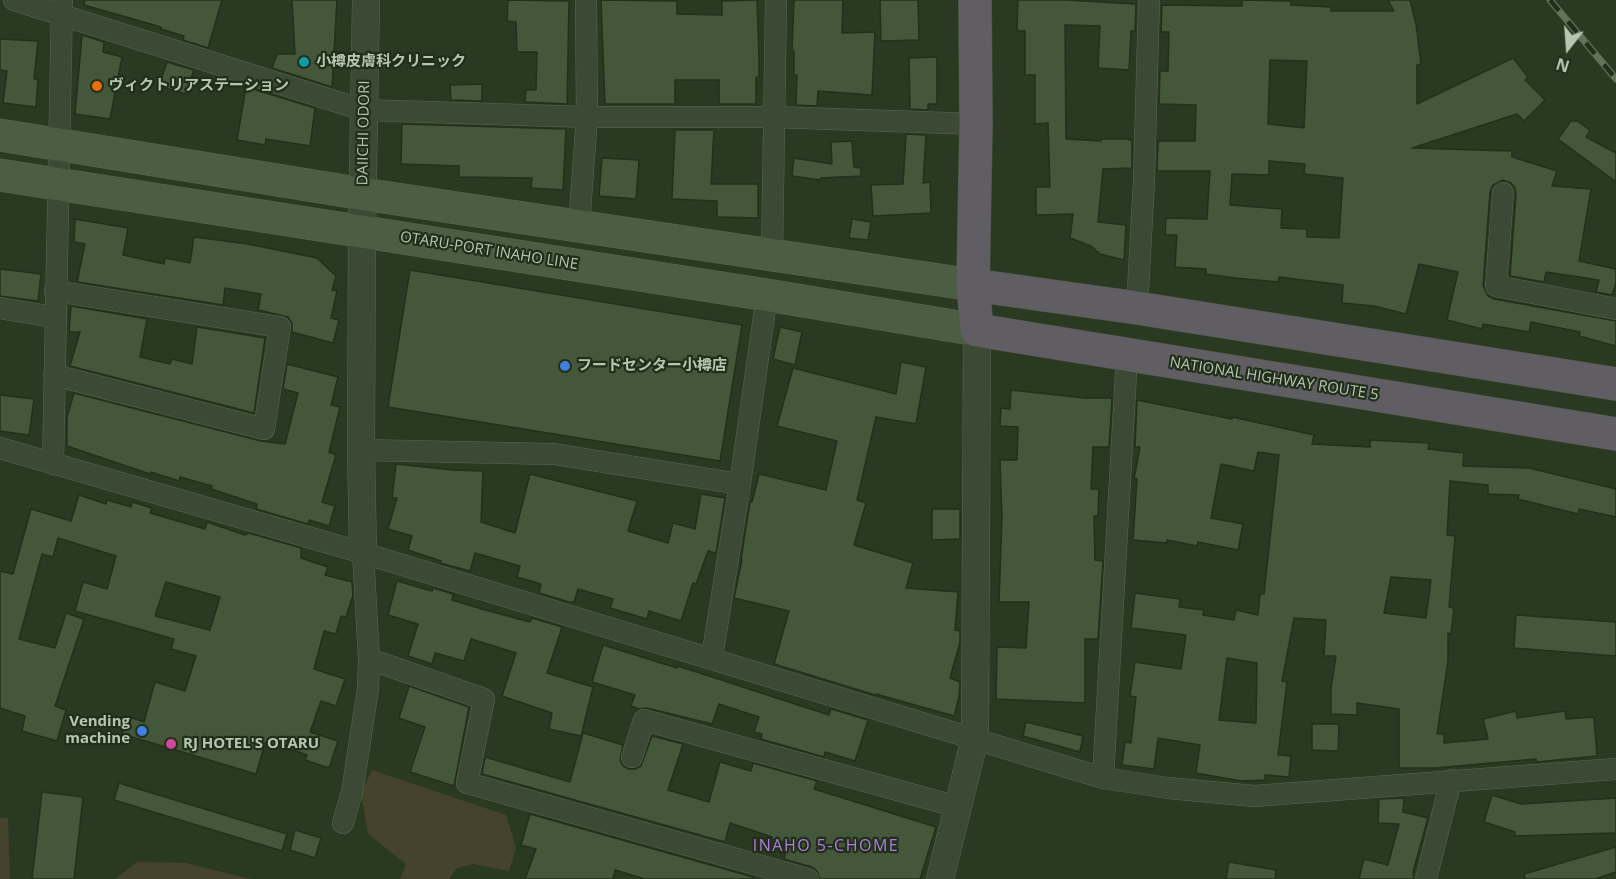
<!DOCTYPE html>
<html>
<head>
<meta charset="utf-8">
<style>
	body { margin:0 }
	#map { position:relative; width:1616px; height:879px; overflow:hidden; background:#2a3921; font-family:"Open Sans",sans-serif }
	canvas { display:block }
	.north { position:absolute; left:1538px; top:18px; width:60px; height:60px; -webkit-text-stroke:4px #212e1a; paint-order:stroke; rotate:197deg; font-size:16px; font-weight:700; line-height:24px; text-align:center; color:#b7c6b0 }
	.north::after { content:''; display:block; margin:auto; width:21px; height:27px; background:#b7c6b0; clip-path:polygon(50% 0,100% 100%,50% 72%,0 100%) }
</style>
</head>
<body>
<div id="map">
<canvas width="1616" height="879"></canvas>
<div class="north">N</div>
</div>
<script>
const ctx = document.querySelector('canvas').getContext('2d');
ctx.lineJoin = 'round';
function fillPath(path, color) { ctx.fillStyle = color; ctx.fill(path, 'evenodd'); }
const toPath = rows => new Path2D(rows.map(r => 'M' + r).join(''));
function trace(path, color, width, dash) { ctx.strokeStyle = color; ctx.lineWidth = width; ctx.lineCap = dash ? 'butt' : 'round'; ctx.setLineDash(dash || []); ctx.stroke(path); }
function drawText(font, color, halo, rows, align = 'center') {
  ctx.font = font + ' "Open Sans","Noto Sans JP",sans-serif'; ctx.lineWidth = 4.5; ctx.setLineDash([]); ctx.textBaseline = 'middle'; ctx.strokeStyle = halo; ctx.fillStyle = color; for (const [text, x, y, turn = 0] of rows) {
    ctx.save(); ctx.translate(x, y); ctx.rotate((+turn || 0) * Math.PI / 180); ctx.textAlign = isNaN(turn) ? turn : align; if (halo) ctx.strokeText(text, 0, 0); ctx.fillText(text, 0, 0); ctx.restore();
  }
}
const green = toPath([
	[372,770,506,815,516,848,509,871,473,864,457,868,449,879,400,879,406,864,368,834,361,793],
	[0,818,8,818,10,879,0,879],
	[137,862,186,863,251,879,115,879]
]);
const building = toPath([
	[85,0,222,0,208,48,183,40,184,36,161,29,161,27,84,5,85,0],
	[292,0,337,0,332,87,272,68,277,54,295,54,292,0],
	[508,0,569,1,567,104,525,102,526,90,536,90,537,52,517,52,516,22,507,21,508,0],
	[601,0,677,1,677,14,722,15,722,1,757,0,759,59,759,77,756,77,756,104,719,104,719,80,675,80,675,104,605,104,601,0],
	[794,0,843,0,842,33,875,32,872,95,818,91,817,106,796,105,797,75,794,75,794,51,792,51,794,0],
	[880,0,918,0,919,40,881,41,880,0],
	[1018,0,1065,0,1136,4,1135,31,1131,31,1129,70,1098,68,1100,26,1065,25,1066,139,1101,141,1101,139,1129,139,1129,140,1132,140,1132,168,1103,169,1098,222,1126,225,1124,260,1100,254,1091,246,1070,238,1073,214,1036,215,1036,187,1050,187,1048,123,1035,124,1035,75,1025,75,1025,31,1017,31,1018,0],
	[1242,0,1291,1,1291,5,1331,7,1331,11,1394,11,1388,0,1410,0,1416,24,1421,64,1417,65,1417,104,1513,58,1528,77,1525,80,1545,100,1524,121,1517,114,1412,148,1512,151,1512,157,1557,171,1552,186,1591,189,1579,261,1616,269,1616,283,1612,295,1596,292,1599,280,1546,272,1544,282,1510,276,1516,194,1515,188,1511,183,1503,180,1493,185,1490,192,1483,286,1488,296,1494,299,1616,321,1616,346,1579,336,1580,332,1531,322,1529,332,1483,324,1482,329,1447,320,1458,272,1419,264,1406,314,1374,306,1342,303,1343,285,1279,277,1278,282,1235,278,1206,274,1206,269,1175,267,1177,235,1165,235,1166,218,1207,219,1210,171,1157,171,1158,141,1195,141,1196,105,1159,104,1160,71,1168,71,1169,32,1161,32,1162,5,1242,6,1242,0],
	[1270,60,1307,61,1304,128,1268,124,1270,60],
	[1269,161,1305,164,1304,174,1343,178,1339,238,1307,237,1307,229,1281,228,1282,209,1230,205,1232,174,1269,175,1269,161],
	[82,35,104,42,103,52,122,57,110,119,75,114,82,35],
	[0,39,38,41,34,79,38,79,36,107,3,103,7,71,0,70,0,39],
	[937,57,937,104,928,104,928,110,910,109,909,58,937,57],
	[167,62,194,70,185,94,159,86,167,62],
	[482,84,482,101,451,100,450,85,482,84],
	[246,87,315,108,310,146,266,139,265,145,237,140,246,87],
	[1571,121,1577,121,1590,130,1586,137,1616,153,1616,182,1558,139,1571,121],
	[402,124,566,129,563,190,531,188,532,178,459,177,459,166,401,164,402,124],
	[675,130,714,130,711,184,758,184,758,218,717,217,717,201,672,199,675,130],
	[906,134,926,135,923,183,930,182,931,213,873,216,871,185,903,184,906,134],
	[852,141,854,167,861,168,861,176,821,178,821,180,792,176,794,158,832,164,831,142,852,141],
	[602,158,639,160,636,199,599,196,602,158],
	[75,219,128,228,123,255,164,264,165,258,190,263,194,237,248,244,317,258,336,276,332,290,337,291,331,318,339,320,333,343,292,332,292,323,288,317,258,310,261,294,225,288,223,305,77,282,85,244,74,242,75,219],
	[852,219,871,222,868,240,849,238,852,219],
	[0,269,41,274,38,301,0,296,0,269],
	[410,270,742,325,720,461,388,407,410,270],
	[71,306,147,319,140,357,170,364,172,359,192,364,197,327,265,338,254,413,70,366,80,332,69,332,71,306],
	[780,327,802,332,795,365,773,359,780,327],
	[901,362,926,367,916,424,876,417,857,500,866,503,854,545,913,563,906,588,958,592,955,630,960,631,960,642,950,678,960,682,959,697,954,716,876,694,875,695,774,664,789,611,734,598,742,560,741,559,750,502,752,502,759,474,826,490,837,441,777,426,793,368,896,394,901,362],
	[287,364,338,377,331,405,340,407,329,452,336,455,322,502,335,506,329,526,309,520,308,524,256,509,257,504,211,489,212,486,180,477,179,481,151,472,150,474,67,446,67,417,74,393,261,441,285,444,298,393,283,389,287,364],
	[1011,390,1085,398,1112,398,1109,447,1093,447,1091,489,1099,489,1098,516,1094,516,1095,560,1103,561,1098,639,1085,639,1085,703,996,699,997,647,1026,648,1029,602,999,602,1002,518,1000,460,1017,460,1018,427,1000,426,1001,408,1010,409,1011,390],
	[0,395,34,399,29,435,0,431,0,395],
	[1137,400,1232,419,1232,417,1314,435,1312,444,1370,447,1370,440,1429,443,1428,449,1464,453,1463,466,1529,468,1616,489,1616,517,1579,509,1578,514,1518,499,1519,495,1488,494,1488,485,1450,481,1447,535,1455,536,1449,607,1454,608,1451,634,1448,633,1448,661,1437,734,1444,734,1444,743,1488,739,1483,719,1516,711,1517,718,1565,711,1566,719,1594,717,1597,756,1537,762,1536,759,1436,768,1399,768,1399,709,1357,703,1357,715,1331,714,1331,688,1336,656,1324,656,1326,620,1294,618,1282,681,1287,682,1278,755,1291,756,1289,777,1265,775,1265,780,1241,781,1196,773,1200,745,1158,738,1154,769,1122,765,1125,742,1131,743,1136,697,1130,696,1135,662,1181,669,1186,635,1131,628,1135,593,1180,599,1179,607,1204,610,1203,615,1234,620,1236,610,1258,615,1260,594,1264,594,1279,455,1258,452,1254,471,1221,464,1211,518,1243,524,1238,550,1198,542,1197,546,1167,540,1167,543,1133,540,1137,479,1134,479,1140,447,1135,447,1137,400],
	[1391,577,1431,580,1426,618,1384,613,1391,577],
	[1227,658,1257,663,1256,723,1219,720,1227,658],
	[396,464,453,470,483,471,481,522,515,533,530,474,637,501,628,531,668,543,673,523,695,529,701,494,725,498,716,553,708,551,696,584,693,583,681,621,649,611,647,619,610,608,613,599,578,589,574,602,569,602,539,593,541,584,517,577,520,566,475,553,470,571,440,563,441,561,408,550,412,536,388,529,397,498,392,498,396,464],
	[79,495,106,504,107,500,131,507,132,502,152,508,150,513,205,529,207,522,245,535,249,533,301,548,301,558,328,567,325,575,352,582,353,595,346,617,341,616,336,634,324,631,314,669,345,679,336,706,321,701,310,732,338,741,329,768,305,760,307,755,275,744,274,746,265,743,256,774,122,734,127,716,144,722,155,682,185,691,196,656,171,649,174,639,75,611,83,582,107,589,116,556,58,538,53,557,42,554,19,639,55,648,66,613,84,619,55,706,66,710,57,741,22,731,25,716,0,708,0,571,13,574,31,509,71,521,79,495],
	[166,582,220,597,210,630,155,616,166,582],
	[932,509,960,509,960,539,932,540,932,509],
	[397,581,432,591,433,588,453,594,452,600,485,610,530,622,532,618,562,627,547,673,593,687,581,736,549,729,552,713,502,696,516,653,471,639,464,661,435,653,432,664,408,656,418,624,388,615,397,581],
	[1516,615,1616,622,1616,656,1514,648,1516,615],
	[603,645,677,668,678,666,829,715,831,709,868,720,855,761,825,752,824,757,761,739,762,734,754,732,759,717,719,704,712,724,647,708,639,709,631,706,635,695,592,682,603,645],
	[409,686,469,707,454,786,410,772,425,727,399,718,409,686],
	[1026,722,1083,736,1080,752,1023,736,1026,722],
	[1312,724,1339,724,1338,751,1312,750,1312,724],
	[583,733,623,745,620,760,623,766,629,769,635,769,641,766,652,736,683,744,668,790,709,802,720,762,751,771,753,763,817,781,814,789,936,827,920,879,820,879,817,871,812,867,784,859,788,843,772,839,772,837,730,823,725,842,482,774,485,757,570,782,583,733],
	[119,783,287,834,282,851,114,800,119,783],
	[42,792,83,797,74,879,32,879,42,792],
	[1492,795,1521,804,1616,798,1616,833,1515,836,1515,832,1484,822,1492,795],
	[1404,798,1403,812,1428,818,1413,872,1414,879,1359,879,1364,859,1388,865,1399,824,1378,823,1379,799,1404,798],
	[530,814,753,877,752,879,645,879,615,870,613,879,525,879,536,849,521,845,530,814],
	[295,830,321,838,315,858,290,850,295,830],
	[1616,847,1616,872,1595,879,1525,879,1524,874,1616,847],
	[1229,862,1276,870,1275,879,1226,879,1229,862]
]);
const minor = toPath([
	[14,0,363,110,587,117,774,117,976,124],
	[1503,193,1496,286,1616,309],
	[579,225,587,117,586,0],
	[772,256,776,0],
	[0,308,54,317],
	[1137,308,1144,181,1149,0],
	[54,375,264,429,280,327,55,291],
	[0,448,363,553,1103,778,1168,788,1254,796,1616,769],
	[361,450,554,454,740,484],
	[53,464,62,3],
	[712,657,740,484,767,295],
	[369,659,484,699,467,783,808,879],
	[632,757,644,720,958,807],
	[1103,778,1127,356],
	[343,823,352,792,368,689,369,659,363,553],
	[1426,879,1451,780]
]);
const tertiary = toPath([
	[363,553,361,450,362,231,366,0],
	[940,879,975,738,977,330]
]);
const secondary = toPath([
	[0,135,363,194,973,285],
	[0,175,767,295,977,330]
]);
const trunk = toPath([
	[975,0,976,124,973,285,977,330,1616,434],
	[973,285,1137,308,1616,384]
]);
const rail = toPath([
	[1550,0,1616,79]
]);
const markers = [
	[304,62,6,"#0f9aa8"],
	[97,86,6,"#e8710a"],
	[565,366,6,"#3f7fe0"],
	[142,731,6,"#3f7fe0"],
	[171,744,6,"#d1479c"]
];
const poiNames = [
	["小樽皮膚科クリニック",316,62],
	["ヴィクトリアステーション",109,86],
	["フードセンター小樽店",577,366],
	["Vending",130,722,"right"],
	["machine",130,739,"right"],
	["RJ HOTEL'S OTARU",183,744]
];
const streetNames = [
	["DAIICHI ODORI",364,133,-89],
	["OTARU-PORT INAHO LINE",489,251,9],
	["NATIONAL HIGHWAY ROUTE 5",1274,379,9]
];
const neighbourhoodNames = [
	["INAHO 5-CHOME",826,846]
];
fillPath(green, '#45432e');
fillPath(building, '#45573a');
trace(building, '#23301c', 1.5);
trace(minor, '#5a6753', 22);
trace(tertiary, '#5a6753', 28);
trace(secondary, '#5a6753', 33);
trace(trunk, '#475440', 34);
trace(minor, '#3c4a35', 21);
trace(tertiary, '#3c4a35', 27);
trace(secondary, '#4b5d43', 32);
trace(trunk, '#605e62', 33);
trace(rail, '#627359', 7);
trace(rail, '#212e1a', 4.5, [14]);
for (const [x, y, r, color] of markers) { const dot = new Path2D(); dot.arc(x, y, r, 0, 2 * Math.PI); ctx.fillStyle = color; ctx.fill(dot); trace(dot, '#212e1a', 2); }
drawText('bold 15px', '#b7c6b0', '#212e1a', poiNames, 'left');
drawText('15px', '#b7c6b0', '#212e1a', streetNames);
ctx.letterSpacing = '1.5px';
drawText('16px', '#ad7edc', '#212e1a', neighbourhoodNames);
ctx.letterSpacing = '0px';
</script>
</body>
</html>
